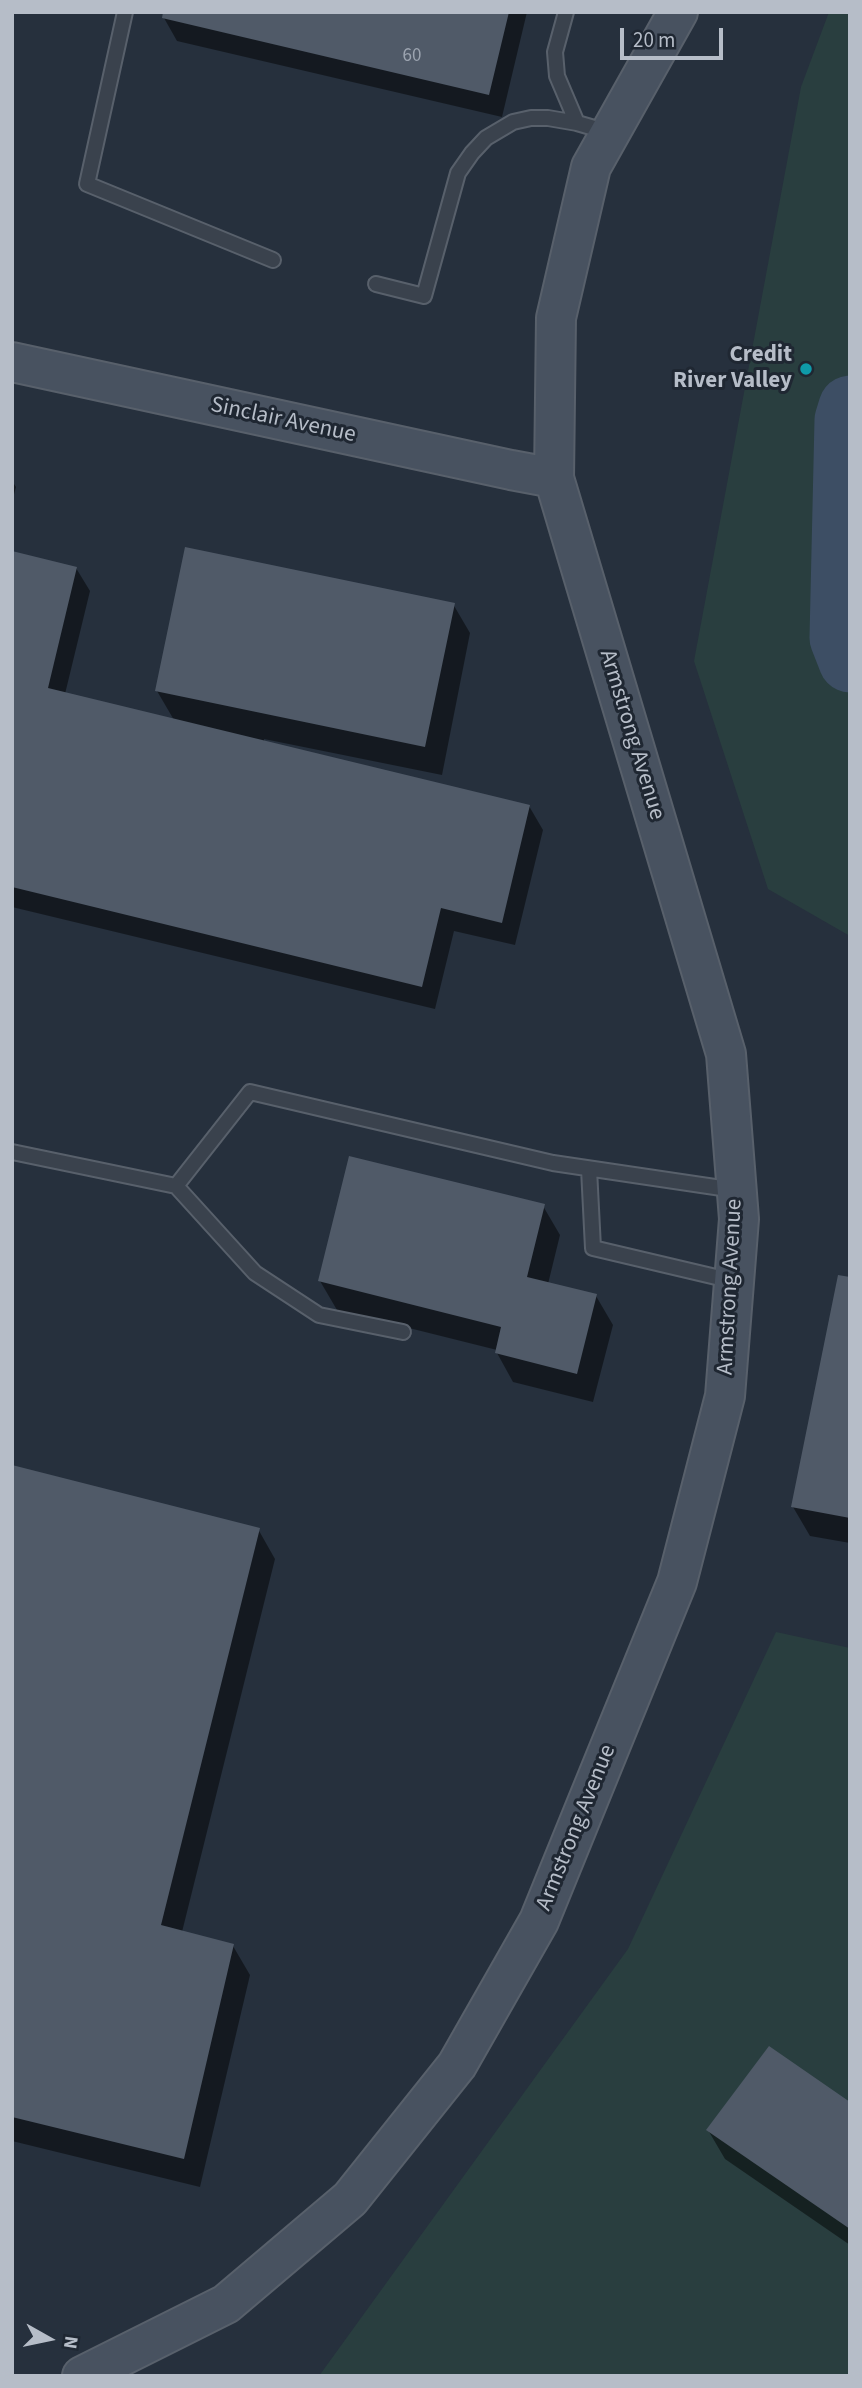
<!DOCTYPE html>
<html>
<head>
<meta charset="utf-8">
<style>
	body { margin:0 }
	#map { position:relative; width:862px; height:2388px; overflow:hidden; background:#26303d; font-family:"Source Sans 3",sans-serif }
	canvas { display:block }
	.frame { position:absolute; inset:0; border:14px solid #b6bdc8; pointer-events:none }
	.north { position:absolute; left:14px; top:2304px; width:70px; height:70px; -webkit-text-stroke:5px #1f2732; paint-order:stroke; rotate:99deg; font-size:19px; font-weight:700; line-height:28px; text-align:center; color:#b6bdc8 }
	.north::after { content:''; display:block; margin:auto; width:24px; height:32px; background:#b6bdc8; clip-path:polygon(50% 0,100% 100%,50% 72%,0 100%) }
	.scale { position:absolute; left:620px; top:28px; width:103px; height:32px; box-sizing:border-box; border:4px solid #b6bdc8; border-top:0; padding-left:9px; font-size:21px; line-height:24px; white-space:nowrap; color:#b6bdc8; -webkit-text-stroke:5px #1f2732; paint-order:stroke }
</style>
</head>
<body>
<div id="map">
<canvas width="862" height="2388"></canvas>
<div class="frame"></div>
<div class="north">N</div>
<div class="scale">20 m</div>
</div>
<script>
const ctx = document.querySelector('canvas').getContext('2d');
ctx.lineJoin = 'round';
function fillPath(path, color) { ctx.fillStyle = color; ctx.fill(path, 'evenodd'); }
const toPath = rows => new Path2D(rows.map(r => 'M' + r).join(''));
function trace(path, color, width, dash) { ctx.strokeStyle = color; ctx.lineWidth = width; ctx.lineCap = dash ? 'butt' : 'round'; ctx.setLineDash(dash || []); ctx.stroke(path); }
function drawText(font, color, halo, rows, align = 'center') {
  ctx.font = font + ' "Source Sans 3",sans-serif'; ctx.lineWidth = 6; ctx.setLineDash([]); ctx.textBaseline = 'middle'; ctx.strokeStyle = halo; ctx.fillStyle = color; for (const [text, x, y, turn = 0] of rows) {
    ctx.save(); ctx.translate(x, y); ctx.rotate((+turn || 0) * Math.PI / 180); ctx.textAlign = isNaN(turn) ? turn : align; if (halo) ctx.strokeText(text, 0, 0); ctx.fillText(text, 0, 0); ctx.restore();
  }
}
const green = toPath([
	[829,12,850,12,850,936,768,889,694,661,801,87],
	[776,1632,850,1648,850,2376,319,2376,628,1949]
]);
const shadow = toPath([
	[165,12,527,12,502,117,177,41,164,18],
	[12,481,16,487,12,502],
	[12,553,76,568,90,591,65,694,174,720,157,691,453,604,470,633,442,775,264,739,264,742,529,806,543,830,515,945,454,931,435,1009,12,907],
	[543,1206,560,1235,548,1284,596,1296,613,1325,593,1402,513,1382,497,1353,497,1350,337,1310,320,1281],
	[850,1279,850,1543,810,1536,793,1507],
	[12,1467,258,1529,275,1559,182,1932,233,1946,250,1975,200,2187,12,2141],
	[850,2104,850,2245,725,2159,708,2130]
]);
const river = toPath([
	[850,407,846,420,841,638,850,661]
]);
const building = toPath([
	[163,12,509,12,489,95,162,18],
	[185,547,455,603,425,747,155,691],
	[12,551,77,567,48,688,530,805,502,923,441,908,422,987,12,887],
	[349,1156,545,1204,527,1277,597,1294,577,1374,495,1353,501,1327,318,1281],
	[838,1275,850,1277,850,1518,791,1507],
	[12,1465,260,1528,161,1925,234,1944,184,2159,12,2117],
	[769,2046,850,2102,850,2229,706,2130]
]);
const lane = toPath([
	[125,12,87,184,273,260],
	[566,12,555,52,557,76,577,123,608,132],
	[376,284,424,296,458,173,472,153,486,138,513,122,531,118,548,118,577,123],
	[12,1152,176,1186,250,1092,553,1163,735,1190],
	[589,1169,593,1248,733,1281],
	[176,1186,255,1273,319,1315,403,1332]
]);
const secondary = toPath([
	[12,362,511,470,554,478],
	[82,2376,226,2304,350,2199,457,2065,539,1921,677,1582,725,1396,739,1219,726,1054,554,478,556,318,591,167,678,12]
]);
const markers = [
	[806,369,7,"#0f9aa8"]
];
const numberNames = [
	["60",412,57]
];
const poiNames = [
	["Credit",792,356],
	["River Valley",792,382]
];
const streetNames = [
	["Sinclair Avenue",283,421,12],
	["Armstrong Avenue",631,735,73],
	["Armstrong Avenue",731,1287,-87],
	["Armstrong Avenue",577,1828,-68]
];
fillPath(green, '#293e3f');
fillPath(shadow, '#0007');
trace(river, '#3d4e64', 63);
fillPath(building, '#505a68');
trace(lane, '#58606b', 18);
trace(secondary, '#58606b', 42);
trace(lane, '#3a424d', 14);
trace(secondary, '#485260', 38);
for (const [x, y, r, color] of markers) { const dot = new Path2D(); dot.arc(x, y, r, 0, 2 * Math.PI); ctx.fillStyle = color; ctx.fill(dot); trace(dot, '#1f2732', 2.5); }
drawText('19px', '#9ca4b0', null, numberNames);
drawText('bold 23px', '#b6bdc8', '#1f2732', poiNames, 'right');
drawText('23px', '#b6bdc8', '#1f2732', streetNames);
</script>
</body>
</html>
